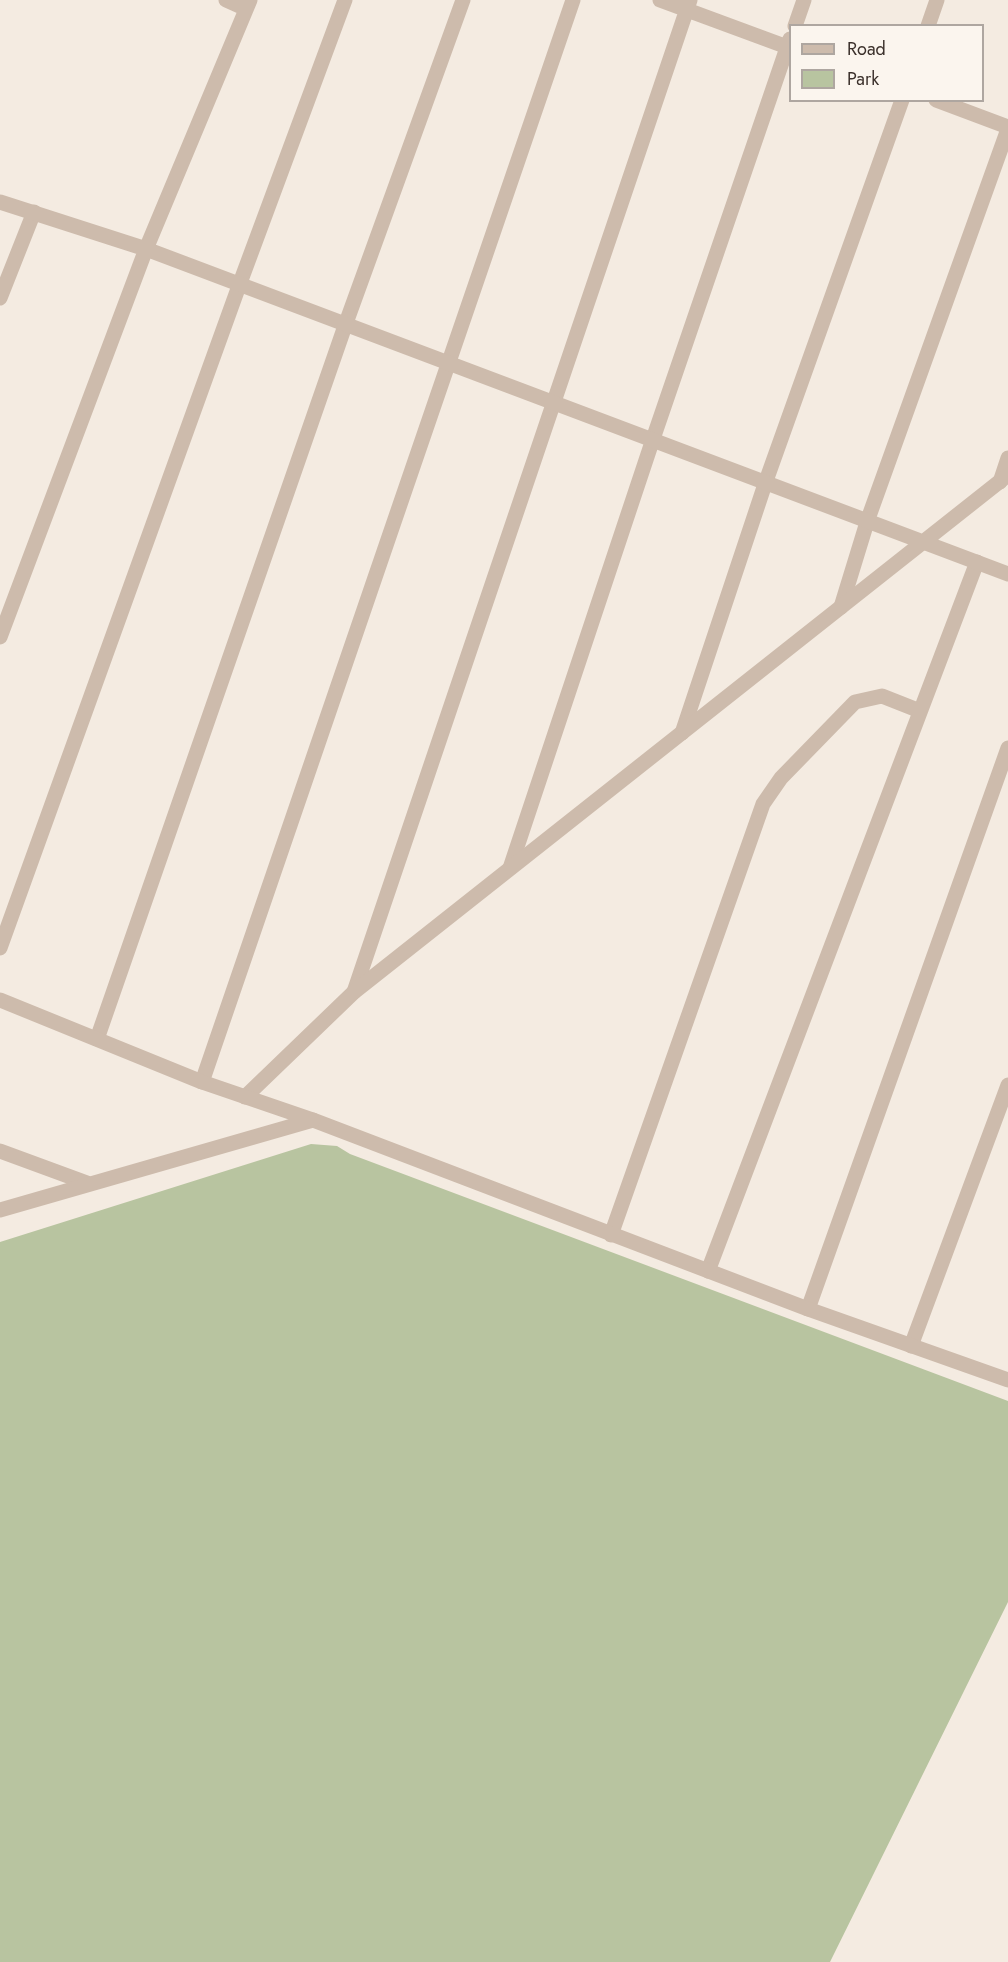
<!DOCTYPE html>
<html>
<head>
<meta charset="utf-8">
<style>
	body { margin:0 }
	#map { position:relative; width:1008px; height:1962px; overflow:hidden; background:#f4ebe1; font-family:Jost,sans-serif }
	canvas { display:block }
	.legend { position:absolute; left:789px; top:24px; width:195px; height:78px; box-sizing:border-box; background:#fbf5ee; border:2px solid #aea6a0; margin:0; padding:8px 10px; list-style:none; font-size:18px; color:#3b302b }
	.legend li { display:flex; align-items:center; gap:12px; height:30px }
	.legend b { width:30px; border:2px solid #aea6a0 }
</style>
</head>
<body>
<div id="map">
<canvas width="1008" height="1962"></canvas>
<ul class="legend">
<li><b style="height:8px;background:#cdbbac"></b>Road</li>
<li><b style="height:16px;background:#b8c4a0"></b>Park</li>
</ul>
</div>
<script>
const ctx = document.querySelector('canvas').getContext('2d');
ctx.lineJoin = 'round';
function fillPath(path, color) { ctx.fillStyle = color; ctx.fill(path, 'evenodd'); }
const toPath = rows => new Path2D(rows.map(r => 'M' + r).join(''));
function trace(path, color, width, dash) { ctx.strokeStyle = color; ctx.lineWidth = width; ctx.lineCap = dash ? 'butt' : 'round'; ctx.setLineDash(dash || []); ctx.stroke(path); }
const green = toPath([
	[311,1144,337,1146,350,1154,1008,1401,1008,1602,830,1962,0,1962,0,1242]
]);
const service = toPath([
	[660,0,790,48],
	[795,26,804,0],
	[928,26,937,0],
	[936,100,1008,127],
	[0,298,34,212],
	[1000,482,1008,458],
	[841,607,868,519,1008,129],
	[682,733,766,481,902,100],
	[510,868,653,439,790,39],
	[0,948,240,283,345,0],
	[354,992,690,0],
	[97,1039,346,323,463,0],
	[202,1082,573,0],
	[611,1235,763,804,781,778,855,702,882,696,920,711],
	[708,1271,977,562],
	[808,1309,1008,748],
	[911,1346,1008,1085]
]);
const minor = toPath([
	[226,0,246,9],
	[250,0,146,249,1008,574],
	[0,202,146,249,0,637],
	[245,1097,354,992,1008,475],
	[313,1120,808,1309,1008,1380],
	[0,1151,87,1183]
]);
const tertiary = toPath([
	[0,1000,202,1082,313,1120],
	[0,1210,313,1120]
]);
fillPath(green, '#b8c4a0');
trace(service, '#cdbbac', 15);
trace(minor, '#cdbbac', 15);
trace(tertiary, '#cdbbac', 15);
</script>
</body>
</html>
